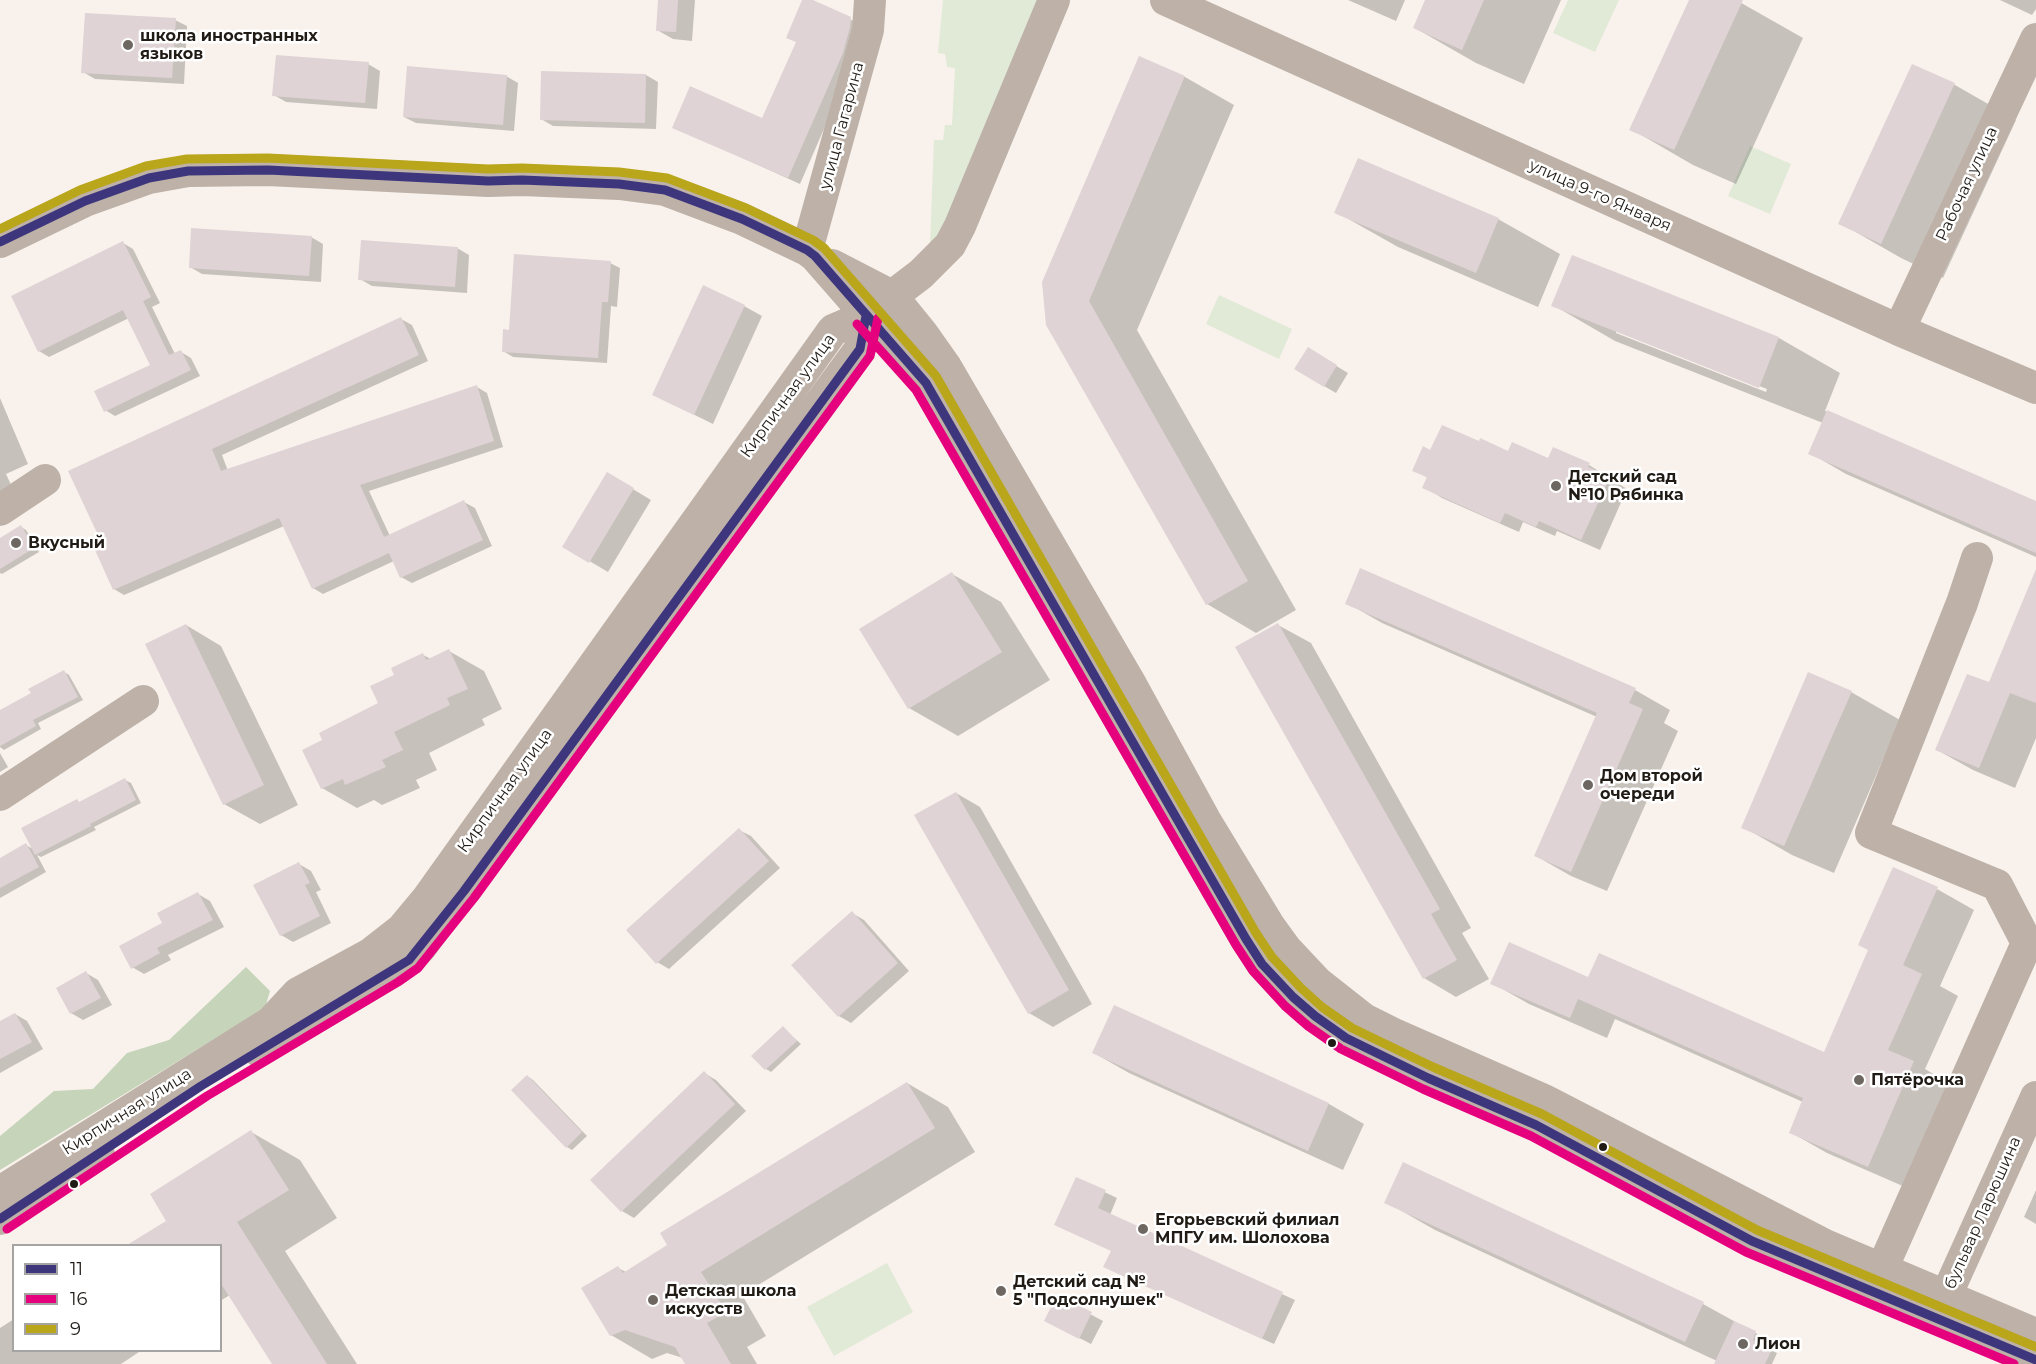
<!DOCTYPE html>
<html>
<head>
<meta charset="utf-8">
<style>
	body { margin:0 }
	#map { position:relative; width:2036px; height:1364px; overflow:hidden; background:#f9f2ec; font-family:Montserrat,sans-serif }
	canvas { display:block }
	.legend { position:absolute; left:12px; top:1244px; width:210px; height:108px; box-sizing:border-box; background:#fff; border:2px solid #a6a4a2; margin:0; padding:8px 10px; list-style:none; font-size:18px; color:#211b16 }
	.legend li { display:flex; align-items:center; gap:12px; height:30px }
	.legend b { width:30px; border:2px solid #a6a4a2 }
</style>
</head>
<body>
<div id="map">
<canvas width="2036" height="1364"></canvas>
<ul class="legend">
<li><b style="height:8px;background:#3d367d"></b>11</li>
<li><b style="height:8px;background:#e5007d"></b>16</li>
<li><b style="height:8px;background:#baa61b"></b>9</li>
</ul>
</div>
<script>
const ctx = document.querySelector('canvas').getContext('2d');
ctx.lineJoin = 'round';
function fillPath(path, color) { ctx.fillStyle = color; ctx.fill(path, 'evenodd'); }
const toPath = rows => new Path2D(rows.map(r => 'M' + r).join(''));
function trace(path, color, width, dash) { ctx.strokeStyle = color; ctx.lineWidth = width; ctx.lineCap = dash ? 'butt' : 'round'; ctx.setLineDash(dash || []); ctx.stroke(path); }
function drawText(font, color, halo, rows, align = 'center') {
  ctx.font = font + ' Montserrat,sans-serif'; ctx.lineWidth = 5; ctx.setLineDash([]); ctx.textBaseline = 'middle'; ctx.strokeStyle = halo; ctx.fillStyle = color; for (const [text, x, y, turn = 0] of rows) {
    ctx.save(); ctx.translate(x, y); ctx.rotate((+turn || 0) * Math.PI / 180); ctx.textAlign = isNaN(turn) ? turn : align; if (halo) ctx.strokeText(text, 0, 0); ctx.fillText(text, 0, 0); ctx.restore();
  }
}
const green = toPath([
	[943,0,1042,0,950,222,930,245,934,140,943,140,945,125,952,125,955,68,947,67,945,54,938,53],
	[1568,0,1619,0,1595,52,1553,33],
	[1750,146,1791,164,1770,214,1728,196],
	[1219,295,1292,329,1279,359,1206,324],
	[887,1263,913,1312,834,1356,807,1307]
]);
const forest = toPath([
	[246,967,270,991,265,1008,0,1170,0,1136,54,1091,93,1089,127,1053,169,1040]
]);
const shadow = toPath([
	[659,0,695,0,692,41,673,39,657,30],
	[804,0,809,0,862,25,854,60,800,184,674,127,763,120,797,42],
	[1348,0,1405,0,1396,21],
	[1427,0,1561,0,1524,84,1476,63,1415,28],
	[1691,0,1736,0,1803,38,1736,184,1693,165,1631,129],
	[2000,0,2036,0,2036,9,2032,15],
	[175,20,187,26,184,84,95,79,83,72],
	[1140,58,1185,77,1234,105,1137,330,1296,610,1256,633,1207,604,1048,325],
	[368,64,380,71,377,109,286,102,274,95],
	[1913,66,1955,85,2016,120,1943,278,1901,258,1840,223],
	[646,75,658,82,656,129,553,126,541,119],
	[506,76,518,83,514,131,416,123,404,117],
	[1336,212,1498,219,1560,254,1538,307,1398,247],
	[311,237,323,244,321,282,202,274,190,267],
	[123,243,133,249,160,303,152,307,175,354,181,352,191,358,200,376,115,416,105,410,152,366,129,318,49,357,39,351],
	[457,248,469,255,467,293,372,286,360,279],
	[1573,257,1779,338,1840,373,1825,411,2036,503,2036,557,1846,474,1810,453,1823,423,1615,341,1553,305],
	[1616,330,1767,389,1766,392,1616,333],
	[610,263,620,268,617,307,611,306,607,363,513,357,503,351,510,331],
	[744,306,762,316,713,424,654,395],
	[401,319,412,325,428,361,222,455,228,471,477,387,487,393,503,447,369,491,390,536,464,502,475,508,492,546,412,583,401,577,394,561,323,594,313,588,284,526,124,595,114,589,100,536,69,471],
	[1308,349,1348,373,1336,393,1324,386],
	[0,398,28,464,6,474,13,489,0,495],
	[1431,452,1509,453,1548,460,1589,465,1627,489,1600,550,1557,531,1555,536,1523,522,1519,532,1442,498,1424,487,1428,478,1414,470],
	[608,474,651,500,608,572,564,546],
	[21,527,26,530,39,552,2,574,0,573,0,540],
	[1361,570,1635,690,1670,710,1664,723,1678,731,1607,891,1571,876,1536,856,1597,717,1382,623,1347,603],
	[952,574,1001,602,1050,680,958,736,909,708],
	[2036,574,2036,738,2015,788,1973,770,1937,750,1990,684],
	[186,625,221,646,298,805,260,824,224,804],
	[1278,625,1311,643,1471,928,1462,933,1489,979,1456,997,1424,978],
	[449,651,484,671,502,709,482,719,485,725,429,753,437,770,416,780,420,788,382,805,374,800,357,808,322,788,325,740,380,704,396,676,423,655,431,659],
	[64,672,69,675,83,700,38,723,41,729,4,750,0,747,0,712,33,693],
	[1851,692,1900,720,1834,873,1792,855,1743,827],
	[0,753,8,767,0,772],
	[125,780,131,783,141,803,94,827,96,830,41,857,37,855,46,872,0,898,0,859,26,845,33,849],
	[956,793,980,807,1092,1004,1053,1027,1029,1013],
	[739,830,751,836,780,868,669,969,657,962],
	[299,864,311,871,321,890,316,892,331,923,293,942,281,935],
	[1937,889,1974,910,1940,986,1958,996,1925,1069,1950,1084,1905,1187,1827,1153,1790,1132,1803,1102,1615,1019,1607,1038,1529,1004,1492,983,1589,979,1824,1054],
	[198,894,210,901,224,927,168,955,171,960,144,974,132,967,164,923],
	[852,913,864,920,909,971,851,1023,839,1016],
	[86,973,98,980,112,1005,83,1020,71,1013],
	[15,1014,27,1021,43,1049,0,1073,0,1023],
	[783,1028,801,1044,771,1072,766,1069],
	[1094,1053,1329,1104,1364,1124,1343,1170,1129,1073],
	[704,1073,716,1080,746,1111,634,1218,622,1211],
	[527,1076,533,1080,587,1136,572,1150,567,1147],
	[907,1083,948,1107,975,1152,742,1295,766,1336,747,1347,757,1364,687,1364,683,1358,667,1353,652,1359,611,1335,618,1268,626,1272,670,1246],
	[251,1132,300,1160,337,1218,285,1251,357,1364,274,1364,230,1295,220,1301,220,1246,130,1246,169,1221],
	[1077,1179,1117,1198,1110,1215,1295,1300,1274,1344,1117,1273,1112,1251],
	[2036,1190,2036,1224,2024,1217],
	[1386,1202,1703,1304,1761,1336,1757,1344,1777,1353,1772,1364,1716,1364,1717,1361,1435,1230],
	[1058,1297,1103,1321,1091,1344,1058,1327],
	[14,1319,14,1350,142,1350,121,1364,0,1364,0,1328]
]);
const building = toPath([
	[658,0,678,0,676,32,656,31],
	[802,0,813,0,851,17,850,27,843,53,788,178,672,128,690,86,762,118,796,42,786,38],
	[1425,0,1484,0,1462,50,1413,28],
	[1689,0,1743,0,1674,150,1629,130],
	[85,13,176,18,172,78,81,73],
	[276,55,369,62,365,103,272,96],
	[1139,56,1185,76,1089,301,1248,581,1206,605,1046,325,1042,282],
	[1912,64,1955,83,1881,244,1838,224],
	[407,66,507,75,503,125,403,117],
	[541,71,646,74,645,123,540,120],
	[1358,158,1499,218,1476,273,1334,213],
	[191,228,312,236,309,276,189,268],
	[361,240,458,247,455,287,358,280],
	[123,241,151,297,143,301,169,355,181,350,191,370,104,412,94,391,150,365,123,310,38,352,11,296],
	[514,254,611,261,608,302,602,302,598,358,502,352,503,329,509,330],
	[1572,255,1779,337,1759,388,1551,306],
	[703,285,745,305,694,415,652,395],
	[401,317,419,355,212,449,221,471,477,385,494,441,360,485,384,537,464,500,483,540,400,578,389,553,312,589,279,518,113,590,90,539,98,535,68,471],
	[1308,347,1337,365,1324,387,1294,369],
	[1827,410,2036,501,2036,553,1808,454],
	[1442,425,1479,441,1480,438,1508,451,1512,442,1548,458,1553,447,1590,463,1588,467,1610,477,1581,540,1539,521,1536,527,1505,513,1500,523,1422,488,1427,477,1412,471,1423,446,1430,450],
	[607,472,634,488,589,563,562,547],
	[21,525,34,548,0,569,0,538],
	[1360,568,1636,688,1629,703,1643,709,1571,872,1534,856,1597,713,1345,604],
	[2036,569,2036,703,2010,693,1979,768,1935,750,1967,674,1989,682],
	[952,572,1002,652,908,709,859,629],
	[1278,623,1440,909,1431,914,1457,960,1423,979,1235,647],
	[186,624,264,785,223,805,145,644],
	[449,649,468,689,447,698,450,705,394,732,403,750,382,760,386,767,345,785,343,779,321,789,302,750,322,740,319,733,378,703,370,686,394,675,391,668,423,653,426,660],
	[64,670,78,697,33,720,36,726,0,746,0,710,31,693,28,689],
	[1808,672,1852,691,1784,846,1741,828],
	[125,778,136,800,90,824,91,826,35,855,21,828,77,799,79,802],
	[956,792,1069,990,1028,1014,914,815],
	[739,828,769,861,656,964,626,930],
	[26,843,39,867,0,888,0,858],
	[299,862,310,883,305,885,320,916,280,936,253,885],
	[1893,867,1938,887,1903,965,1922,974,1888,1050,1914,1061,1868,1167,1789,1133,1803,1098,1578,999,1570,1018,1490,984,1509,942,1588,977,1599,953,1824,1052,1868,950,1858,945],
	[198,892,213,920,157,948,160,953,131,969,119,946,162,923,157,913],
	[852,911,898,963,838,1017,791,965],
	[86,971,101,998,70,1014,56,988],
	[1114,1005,1329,1103,1308,1151,1092,1053],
	[15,1013,32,1042,0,1059,0,1021],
	[783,1026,797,1041,765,1070,751,1056],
	[704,1071,735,1104,621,1212,590,1180],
	[527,1075,582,1132,566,1148,511,1090],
	[907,1082,935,1128,701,1272,726,1312,707,1323,731,1364,685,1364,675,1347,625,1330,610,1336,581,1288,618,1266,623,1273,667,1245,660,1233],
	[251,1130,289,1190,237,1222,327,1364,272,1364,220,1282,220,1245,127,1245,166,1221,150,1194],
	[1403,1162,1704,1302,1685,1342,1384,1203],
	[1076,1177,1106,1190,1098,1208,1283,1292,1262,1339,1103,1267,1111,1251,1054,1225],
	[1057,1295,1092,1312,1079,1339,1044,1321],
	[1734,1321,1756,1331,1753,1340,1772,1349,1765,1364,1714,1364]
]);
const minor = toPath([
	[1166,0,1899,330,2036,388],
	[0,242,85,201,149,178,188,171,268,170,488,181,522,180,619,184,665,190,742,219,807,250,815,256,926,383,1246,939,1262,964,1293,997,1315,1016,1346,1038,1428,1078,1536,1125,1752,1241,2036,1360],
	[807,250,868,30,870,0],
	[832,265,892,296,922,333,946,367,1129,681,1205,820,1270,927,1286,949,1317,982,1364,1019,1396,1035,1546,1101,1825,1245,2036,1334],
	[1899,330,2036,39],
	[0,510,45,480],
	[0,795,143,701],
	[259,1051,392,972,409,960,421,947,860,349,866,316],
	[0,1192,271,1022,298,993,370,954,402,929,427,899,833,330,866,316,921,274,950,245,960,226,1054,0],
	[0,1219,99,1154],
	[1882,1269,2027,943,1997,885,1871,833,1962,603,1977,558],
	[1946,1296,2036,1097]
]);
const bus1 = toPath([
	[0,242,85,201,149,178,188,171,268,170,488,181,522,180,619,184,665,190,742,219,807,250,815,256,926,383,1246,939,1262,964,1293,997,1315,1016,1346,1038,1428,1078,1536,1125,1752,1241,2036,1360],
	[0,1219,201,1086,409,960,464,891,860,349,866,316]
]);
const bus2 = toPath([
	[857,324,916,390,1236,945,1253,971,1285,1006,1308,1026,1341,1049,1423,1089,1531,1136,1746,1252,2014,1364],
	[7,1229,207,1096,398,982,418,968,474,898,870,356,878,318]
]);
const bus3 = toPath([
	[0,229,80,190,146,166,187,159,268,158,488,169,522,168,619,172,667,178,746,208,813,240,824,248,936,376,1256,933,1272,957,1301,988,1322,1007,1352,1028,1433,1067,1542,1114,1757,1230,2036,1347]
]);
const markers = [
	[128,45,6,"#6d6661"],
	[1556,486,6,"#6d6661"],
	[16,543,6,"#6d6661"],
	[1588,785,6,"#6d6661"],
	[1332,1043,5,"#211b16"],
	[1859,1080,6,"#6d6661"],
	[1603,1147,5,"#211b16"],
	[74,1184,5,"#211b16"],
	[1143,1229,6,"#6d6661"],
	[1001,1291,6,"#6d6661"],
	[653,1300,6,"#6d6661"],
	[1743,1344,6,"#6d6661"]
];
const poiNames = [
	["школа иностранных",140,36],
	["языков",140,54],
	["Детский сад",1568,477],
	["№10 Рябинка",1568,495],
	["Вкусный",28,543],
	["Дом второй",1600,776],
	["очереди",1600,794],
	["Пятёрочка",1871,1080],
	["Егорьевский филиал",1155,1220],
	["МПГУ им. Шолохова",1155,1238],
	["Детский сад №",1013,1282],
	["5 \"Подсолнушек\"",1013,1300],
	["Детская школа",665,1291],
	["искусств",665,1309],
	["Лион",1755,1344]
];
const streetNames = [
	["улица Гагарина",842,126,-75],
	["Рабочая улица",1967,184,-65],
	["улица 9-го Января",1600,196,24],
	["Кирпичная улица",788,396,-54],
	["Кирпичная улица",505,791,-54],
	["Кирпичная улица",127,1112,-32],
	["бульвар Ларюшина",1983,1213,-66]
];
fillPath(green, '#e1e9d7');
fillPath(forest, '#c6d4ba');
fillPath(shadow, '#0003');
fillPath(building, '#dfd3d5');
trace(minor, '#bdb1a8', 32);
trace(bus1, '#3d367d', 9);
trace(bus2, '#e5007d', 9);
trace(bus3, '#baa61b', 9);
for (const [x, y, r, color] of markers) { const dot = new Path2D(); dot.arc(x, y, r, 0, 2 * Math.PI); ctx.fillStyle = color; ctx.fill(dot); trace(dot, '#fff', 2); }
drawText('bold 16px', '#211b16', '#fff', poiNames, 'left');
drawText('16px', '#211b16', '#fff', streetNames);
</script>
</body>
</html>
